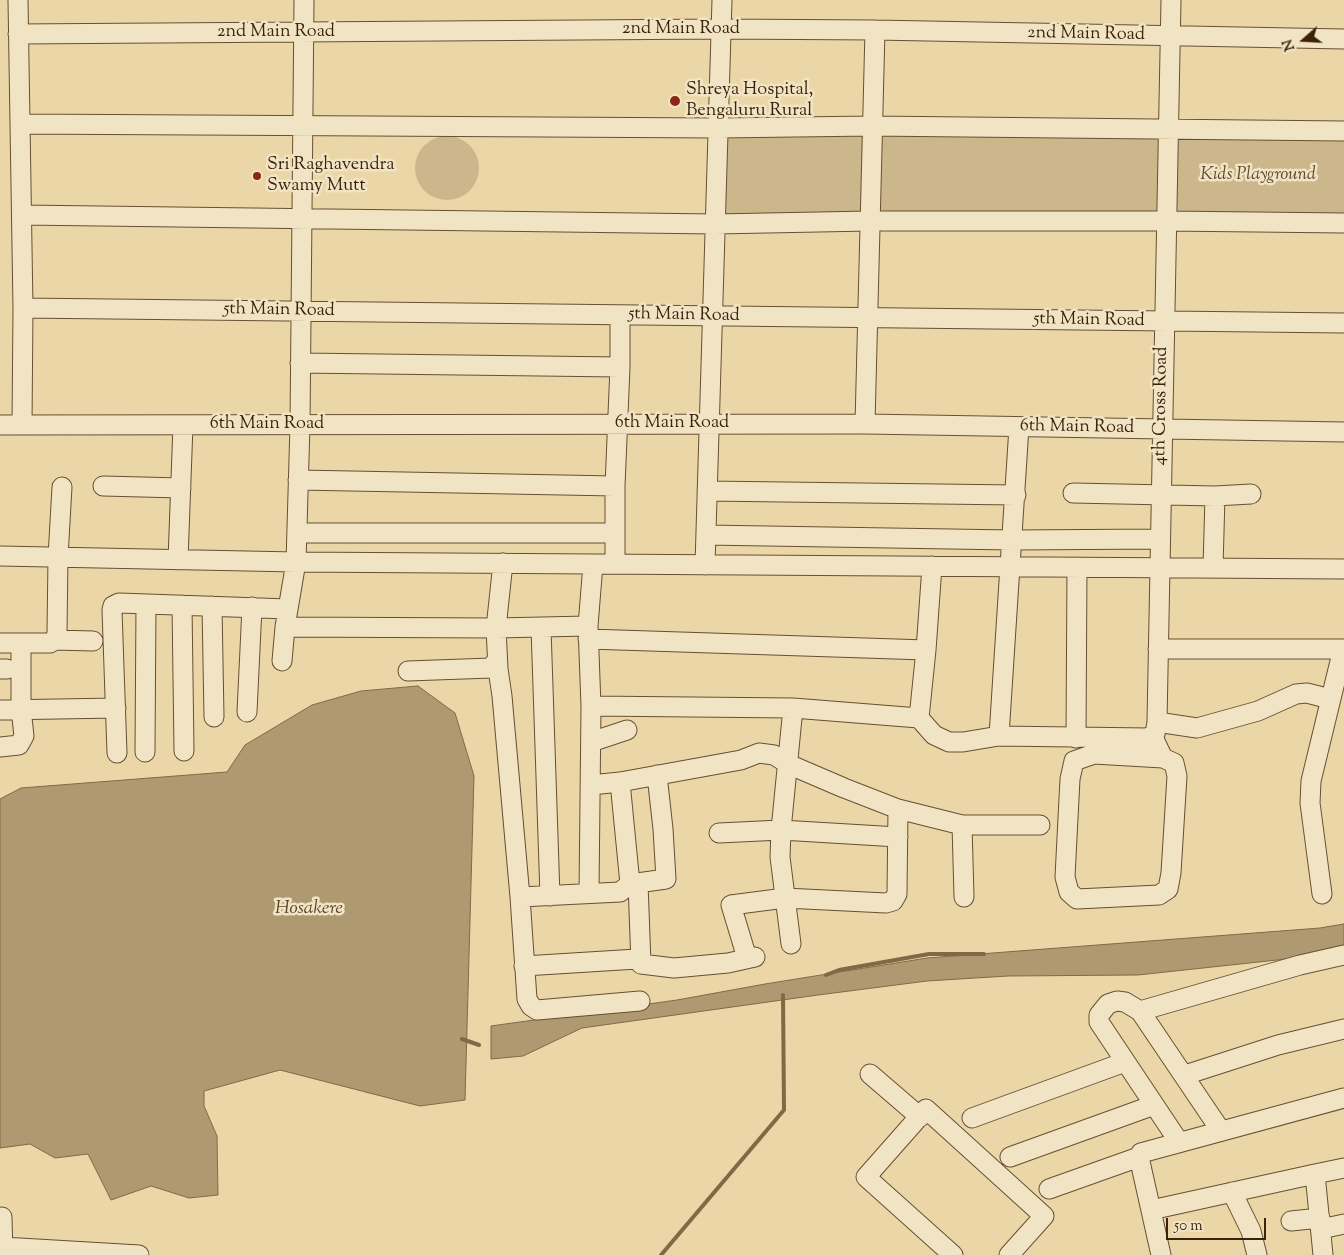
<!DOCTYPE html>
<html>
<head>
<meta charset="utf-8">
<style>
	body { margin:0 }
	#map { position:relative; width:1344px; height:1255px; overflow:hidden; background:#ead6a6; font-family:"Sorts Mill Goudy",serif }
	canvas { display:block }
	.north { position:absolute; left:1279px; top:15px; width:50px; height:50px; -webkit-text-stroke:4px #f1e4c5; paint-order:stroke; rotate:251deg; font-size:14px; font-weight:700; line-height:20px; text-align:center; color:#3c220b }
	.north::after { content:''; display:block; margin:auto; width:18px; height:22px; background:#3c220b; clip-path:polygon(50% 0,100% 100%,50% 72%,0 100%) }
	.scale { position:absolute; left:1166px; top:1218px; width:100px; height:22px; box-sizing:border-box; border:2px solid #3c220b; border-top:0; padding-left:6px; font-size:15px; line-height:18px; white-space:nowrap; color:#3c220b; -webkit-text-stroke:4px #f1e4c5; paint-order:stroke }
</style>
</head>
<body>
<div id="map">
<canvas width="1344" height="1255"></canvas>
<div class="north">N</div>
<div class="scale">50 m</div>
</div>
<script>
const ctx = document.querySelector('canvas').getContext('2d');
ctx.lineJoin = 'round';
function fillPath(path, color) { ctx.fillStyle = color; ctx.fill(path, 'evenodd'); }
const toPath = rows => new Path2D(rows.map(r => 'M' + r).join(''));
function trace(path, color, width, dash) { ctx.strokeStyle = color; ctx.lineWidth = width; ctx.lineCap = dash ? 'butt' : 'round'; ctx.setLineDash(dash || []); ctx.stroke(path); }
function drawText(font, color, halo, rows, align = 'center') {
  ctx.font = font + ' "Sorts Mill Goudy",serif'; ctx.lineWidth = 5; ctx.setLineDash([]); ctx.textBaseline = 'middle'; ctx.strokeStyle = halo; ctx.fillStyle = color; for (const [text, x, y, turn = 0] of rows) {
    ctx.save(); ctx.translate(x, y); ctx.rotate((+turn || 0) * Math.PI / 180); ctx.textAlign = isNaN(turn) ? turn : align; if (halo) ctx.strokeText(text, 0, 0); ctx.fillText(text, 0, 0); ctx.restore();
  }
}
const green = toPath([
	[876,130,1165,134,1165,218,875,215],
	[866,131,867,217,721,218,721,132],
	[1173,135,1344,137,1344,216,1173,215],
	'415 168a32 32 0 1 1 64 0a32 32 0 1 1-64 0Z'
]);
const water = toPath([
	[418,686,455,713,474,776,465,1100,420,1106,280,1070,204,1091,204,1106,217,1136,218,1195,189,1198,151,1186,111,1200,88,1154,55,1158,30,1144,0,1148,0,799,21,788,227,772,245,745,312,705,361,691,418,686],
	[1344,924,1344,949,1305,957,1138,975,1008,976,927,981,818,995,582,1028,523,1056,491,1059,491,1026,677,1000,765,984,927,958,1320,928,1344,924]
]);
const stream = toPath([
	[826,975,839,970,929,954,984,954],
	[462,1039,479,1045],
	[661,1255,784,1110,783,995]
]);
const minor = toPath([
	[18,0,23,308,22,425],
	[18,34,720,29,875,30,1344,39],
	[20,124,718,128,872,126,1344,131],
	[22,215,715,224,870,221,1166,221,1344,223],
	[23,308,1344,323],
	[300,363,620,367],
	[865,424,875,30],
	[0,425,865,424,1344,432],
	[298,480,615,486],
	[103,486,181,488],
	[707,491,1016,495],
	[1073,493,1215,496,1213,568],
	[1215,496,1251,494],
	[297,533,615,533],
	[706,535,1012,540,1160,539],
	[0,556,296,562,1344,569],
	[178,560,183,425],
	[503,563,496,628,498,669,502,696,520,897,527,999,531,1006,537,1010,640,1001],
	[615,564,615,486,620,367,620,315],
	[705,565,722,0],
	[182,605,184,751],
	[212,606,214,717],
	[285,627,496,628,588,626],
	[541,628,550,896],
	[588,639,926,650],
	[55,640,93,641],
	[0,643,50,643,55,640,57,633,58,557,62,487],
	[1158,649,1344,649],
	[282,661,285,627,296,562,300,425,304,0],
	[0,669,7,669],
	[408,671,491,668,497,660],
	[591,706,793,708,919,718,926,650,932,566],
	[0,710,116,708],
	[247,712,252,607],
	[919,718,934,735,949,742,963,742,999,736,1148,738,1155,734,1157,722,1171,0],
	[1157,722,1197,728,1258,711,1296,694,1307,693,1330,699],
	[1152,735,1163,758,1094,754,1074,761,1070,779,1065,877,1069,892,1077,899,1159,895,1168,889,1171,873,1177,776,1174,763,1163,758],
	[999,736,1019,427],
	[1076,738,1077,567],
	[591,742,627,730],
	[0,747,19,745,24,736,21,709,21,643],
	[145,752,146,604],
	[117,753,112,610,113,606,119,603,288,609],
	[591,785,620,782,741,760,759,753,774,755,788,764,844,788,898,809,962,825,1040,825],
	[962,825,964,897],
	[719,833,781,830,898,837],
	[638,883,641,964,674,968,728,963,755,957],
	[630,884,666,879,663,829,657,775],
	[589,893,591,706,588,626,593,564],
	[1322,894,1310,803,1311,781,1343,649],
	[520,897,620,892,630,884,620,782],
	[791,944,780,857,781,830,793,708],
	[747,958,731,905,785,898,886,903,893,901,897,894,898,809],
	[524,966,637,959],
	[1140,1011,1125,1002,1117,1001,1108,1004,1099,1015,1099,1022,1179,1142],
	[870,1074,920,1117],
	[1185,1075,1278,1045,1344,1029],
	[972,1118,1125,1062],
	[1221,1131,1140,1011,1300,965,1344,955],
	[1010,1157,1154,1105],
	[1049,1189,1139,1157],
	[1232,1192,1251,1231,1257,1255],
	[1151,1210,1315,1174],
	[2,1217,3,1255],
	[1291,1221,1320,1218],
	[1321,1229,1344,1224],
	[3,1247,139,1255],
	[953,1255,866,1177,926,1109,1044,1216,1009,1255],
	[1161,1255,1139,1157,1141,1153,1344,1098],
	[1323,1255,1315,1174,1344,1168]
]);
const markers = [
	[675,101,6,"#8f2418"],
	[257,176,5,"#8f2418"]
];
const streetNames = [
	["2nd Main Road",681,30],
	["2nd Main Road",276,33],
	["2nd Main Road",1086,35,1],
	["5th Main Road",279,311,1],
	["5th Main Road",684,316,1],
	["5th Main Road",1089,321,1],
	["4th Cross Road",1162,406,-89],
	["6th Main Road",672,424],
	["6th Main Road",267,425],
	["6th Main Road",1077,428,1]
];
const poiNames = [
	["Shreya Hospital,",686,91],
	["Bengaluru Rural",686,112],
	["Sri Raghavendra",267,166],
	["Swamy Mutt",267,187]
];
const parkNames = [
	["Kids Playground",1258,176]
];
const waterNames = [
	["Hosakere",309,910]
];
fillPath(green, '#ccb78c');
fillPath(water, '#af9971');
trace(water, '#816948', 1);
trace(stream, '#816948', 4);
trace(minor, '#684f32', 21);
trace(minor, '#f1e4c5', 19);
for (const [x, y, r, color] of markers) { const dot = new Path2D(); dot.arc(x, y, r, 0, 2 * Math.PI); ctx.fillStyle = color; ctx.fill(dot); trace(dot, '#f1e4c5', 2); }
drawText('18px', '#3c220b', '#f1e4c5', streetNames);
drawText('18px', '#3c220b', '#f1e4c5', poiNames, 'left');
drawText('italic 18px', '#60472b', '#f1e4c5', parkNames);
drawText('italic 19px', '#5e462a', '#f1e4c5', waterNames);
</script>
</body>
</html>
